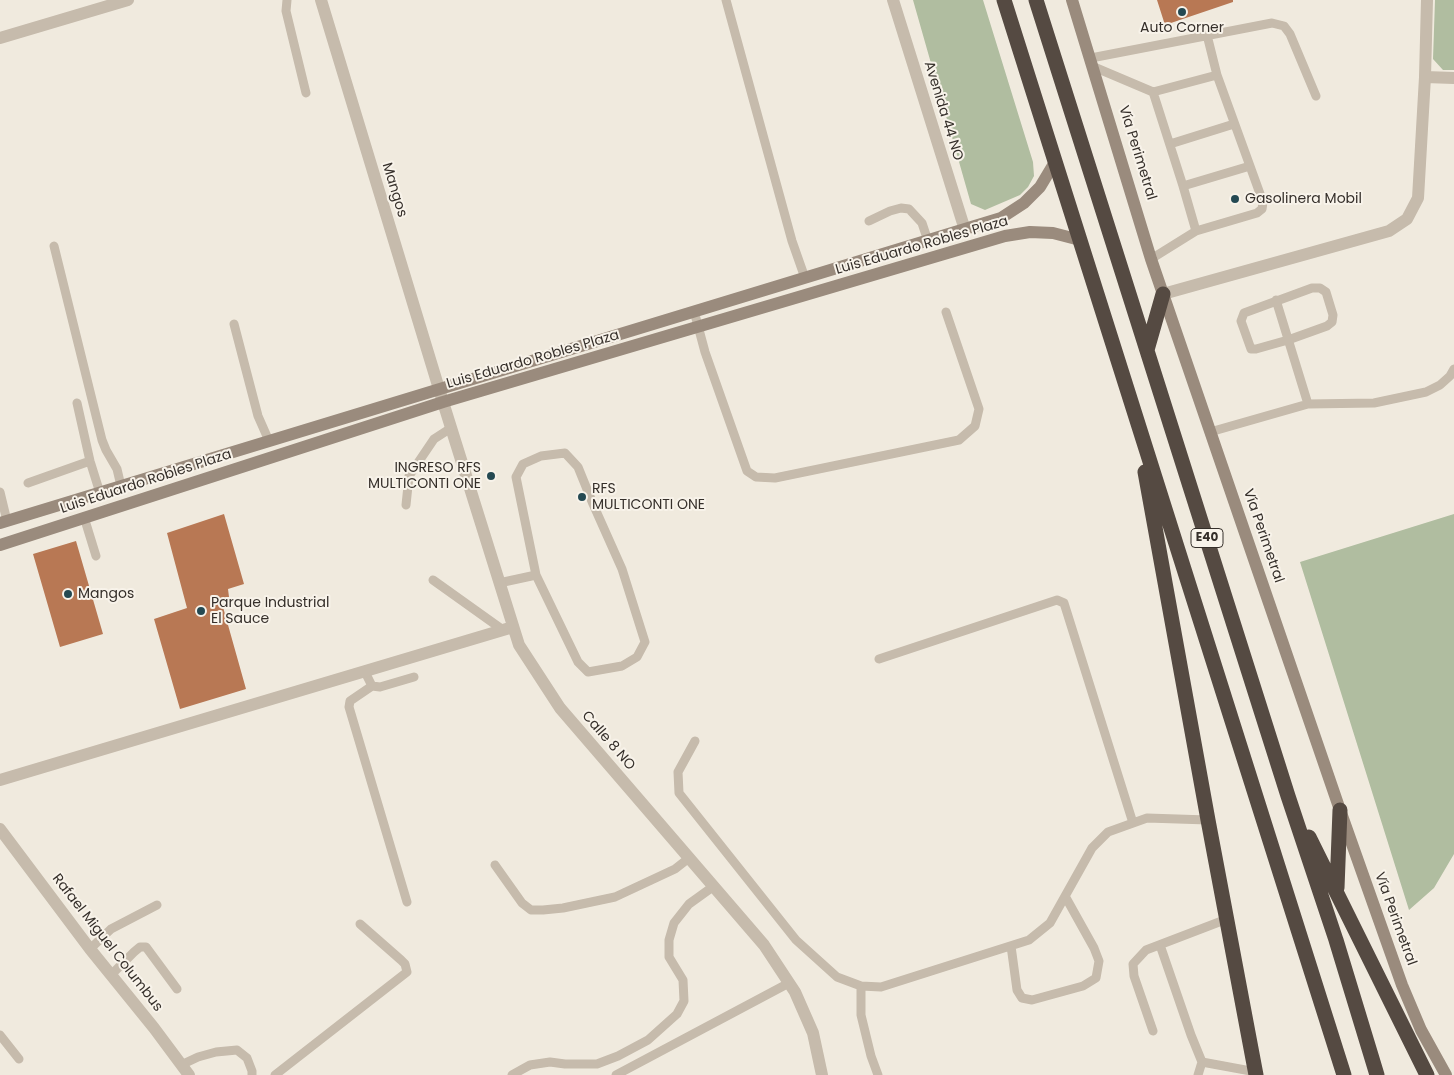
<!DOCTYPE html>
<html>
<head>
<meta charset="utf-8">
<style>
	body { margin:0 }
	canvas { display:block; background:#f0eade }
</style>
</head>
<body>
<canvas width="1454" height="1075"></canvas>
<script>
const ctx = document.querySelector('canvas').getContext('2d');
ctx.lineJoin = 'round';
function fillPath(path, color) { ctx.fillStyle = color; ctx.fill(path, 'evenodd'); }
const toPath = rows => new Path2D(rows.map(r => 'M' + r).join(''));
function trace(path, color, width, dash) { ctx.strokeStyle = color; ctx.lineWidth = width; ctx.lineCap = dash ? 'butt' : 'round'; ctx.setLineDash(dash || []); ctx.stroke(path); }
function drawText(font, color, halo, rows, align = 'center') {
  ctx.font = font + ' Poppins,sans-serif'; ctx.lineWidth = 4; ctx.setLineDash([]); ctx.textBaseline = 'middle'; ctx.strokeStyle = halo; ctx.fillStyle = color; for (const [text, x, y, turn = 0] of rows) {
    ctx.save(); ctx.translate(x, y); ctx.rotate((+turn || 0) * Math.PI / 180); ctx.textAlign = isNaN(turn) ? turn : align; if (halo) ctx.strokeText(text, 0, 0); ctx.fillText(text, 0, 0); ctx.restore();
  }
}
const green = toPath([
	[913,0,983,0,1033,162,1034,176,1028,187,1020,195,985,210,971,204],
	[1435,0,1454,0,1454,70,1443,70,1433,59],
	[1454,514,1454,854,1434,888,1409,910,1300,562]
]);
const building = toPath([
	[1157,0,1233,0,1233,2,1165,25],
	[224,514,244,584,228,589,229,597,221,600,246,689,180,709,154,619,187,608,167,533],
	[76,541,103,634,60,647,33,554]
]);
const lane = toPath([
	[287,0,286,11,306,93],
	[726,0,792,241,805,278],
	[1207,35,1217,75],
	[1091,58,1272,23,1284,26,1290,34,1316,96],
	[1094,67,1153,92,1183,186,1196,231,1151,259],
	[1153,92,1217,75,1263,202,1262,209,1257,213,1196,231],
	[1170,144,1234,124],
	[1183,186,1250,166],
	[869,221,890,211,901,208,909,209,922,223,928,241],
	[54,246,102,440,106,450,117,469,121,486],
	[1312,288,1320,288,1326,292,1333,315,1332,322,1327,326,1288,340,1256,349,1251,349,1241,321,1244,313,1312,288],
	[1276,300,1308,404],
	[694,311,705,352,747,471,756,477,775,478,959,440,975,426,979,409,946,312],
	[234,324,258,416,269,441],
	[77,403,90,461,100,493],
	[1210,432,1308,404,1374,403,1426,392,1440,385,1450,376,1454,369],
	[565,453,578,467,593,504,622,569,645,642,637,657,622,666,588,672,578,662,536,575,516,477,523,464,541,456,565,453],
	[28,483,90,461],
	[0,492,7,521],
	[406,505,409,476,434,439,451,428],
	[84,517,96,556],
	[433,580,503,630],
	[499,583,536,575],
	[879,659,1057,600,1064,603,1133,823],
	[365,672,372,686,380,687,414,677],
	[372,686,350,701,349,707,407,902],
	[695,741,678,772,679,793,796,940,837,977,861,986,881,987,1029,940,1050,923,1092,848,1108,832,1147,818,1208,820],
	[495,865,522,903,531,910,543,910,563,908,615,897,675,869,689,858],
	[1160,945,1191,1035,1202,1062,1256,1072],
	[1011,946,1017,990,1022,998,1032,1000,1083,986,1096,978,1099,961,1094,948,1065,896],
	[90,949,111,929,157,905],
	[111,975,134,952,140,947,146,947,177,989],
	[861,986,861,1015,871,1056,878,1075],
	[1153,1031,1134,976,1133,964,1146,950,1227,919],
	[0,1035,19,1059],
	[181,1065,198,1057,216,1052,237,1050,247,1058,252,1071,252,1075],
	[275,1075,407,972,405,964,401,960,360,924],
	[512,1075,530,1065,550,1062,565,1064,597,1064,618,1056,648,1040,677,1014,684,1001,683,980,669,957,669,940,674,923,689,904,714,886],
	[616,1075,789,983],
	[1198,1075,1202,1062]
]);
const street = toPath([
	[321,0,443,402,519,645,560,708,764,945,795,992,813,1033,822,1075],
	[893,0,965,230],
	[0,38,128,0],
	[1425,77,1454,78],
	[1163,294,1389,231,1407,219,1418,198,1425,77,1427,0],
	[0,780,513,627],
	[0,829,90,949,154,1028,189,1075]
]);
const secondary = toPath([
	[1072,0,1151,259,1340,810,1402,985,1421,1030,1446,1075],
	[0,523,1001,218,1024,203,1040,187,1055,162],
	[0,545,443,402,1005,236,1030,232,1053,233,1080,240]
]);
const highway = toPath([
	[1004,0,1344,1075],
	[1036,0,1288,796,1336,940,1377,1075],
	[1147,350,1163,294],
	[1145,472,1208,820,1256,1075],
	[1309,837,1427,1075],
	[1337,888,1340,810]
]);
const markers = [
	[1182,12,5,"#244952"],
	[1235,199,5,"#244952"],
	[491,476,5,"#244952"],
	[582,497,5,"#244952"],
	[68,594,5,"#244952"],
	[201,611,5,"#244952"]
];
const shields = [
	[1207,538,32]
];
const shieldNames = [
	["E40",1207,538]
];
const poiNames = [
	["Auto Corner",1182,28,"center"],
	["Gasolinera Mobil",1245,199],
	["INGRESO RFS",481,468,"right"],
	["MULTICONTI ONE",481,484,"right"],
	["RFS",592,489],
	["MULTICONTI ONE",592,505],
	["Mangos",78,594],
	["Parque Industrial",211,603],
	["El Sauce",211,619]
];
const streetNames = [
	["Avenida 44 NO",943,111,73],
	["Vía Perimetral",1137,153,73],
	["Mangos",394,190,73],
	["Luis Eduardo Robles Plaza",922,246,-16],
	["Luis Eduardo Robles Plaza",533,360,-16],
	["Luis Eduardo Robles Plaza",146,482,-18],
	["Vía Perimetral",1263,536,71],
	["Calle 8 NO",608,741,49],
	["Vía Perimetral",1395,919,70],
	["Rafael Miguel Columbus",107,943,52]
];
fillPath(green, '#b0bda0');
fillPath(building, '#b87854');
trace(lane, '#c6bbac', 9);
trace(street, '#c6bbac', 12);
trace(secondary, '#9a8b7d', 12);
trace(highway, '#554a42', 15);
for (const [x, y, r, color] of markers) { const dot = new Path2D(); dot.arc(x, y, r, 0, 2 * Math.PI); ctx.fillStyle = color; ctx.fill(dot); trace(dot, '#f8f3ea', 2); }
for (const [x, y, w] of shields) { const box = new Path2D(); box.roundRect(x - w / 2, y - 9.5, w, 19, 4); ctx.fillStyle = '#f8f3ea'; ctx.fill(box); trace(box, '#352f2a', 1); }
drawText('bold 12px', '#352f2a', null, shieldNames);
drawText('14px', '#352f2a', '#f8f3ea', poiNames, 'left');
drawText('14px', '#352f2a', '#f8f3ea', streetNames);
</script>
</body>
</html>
